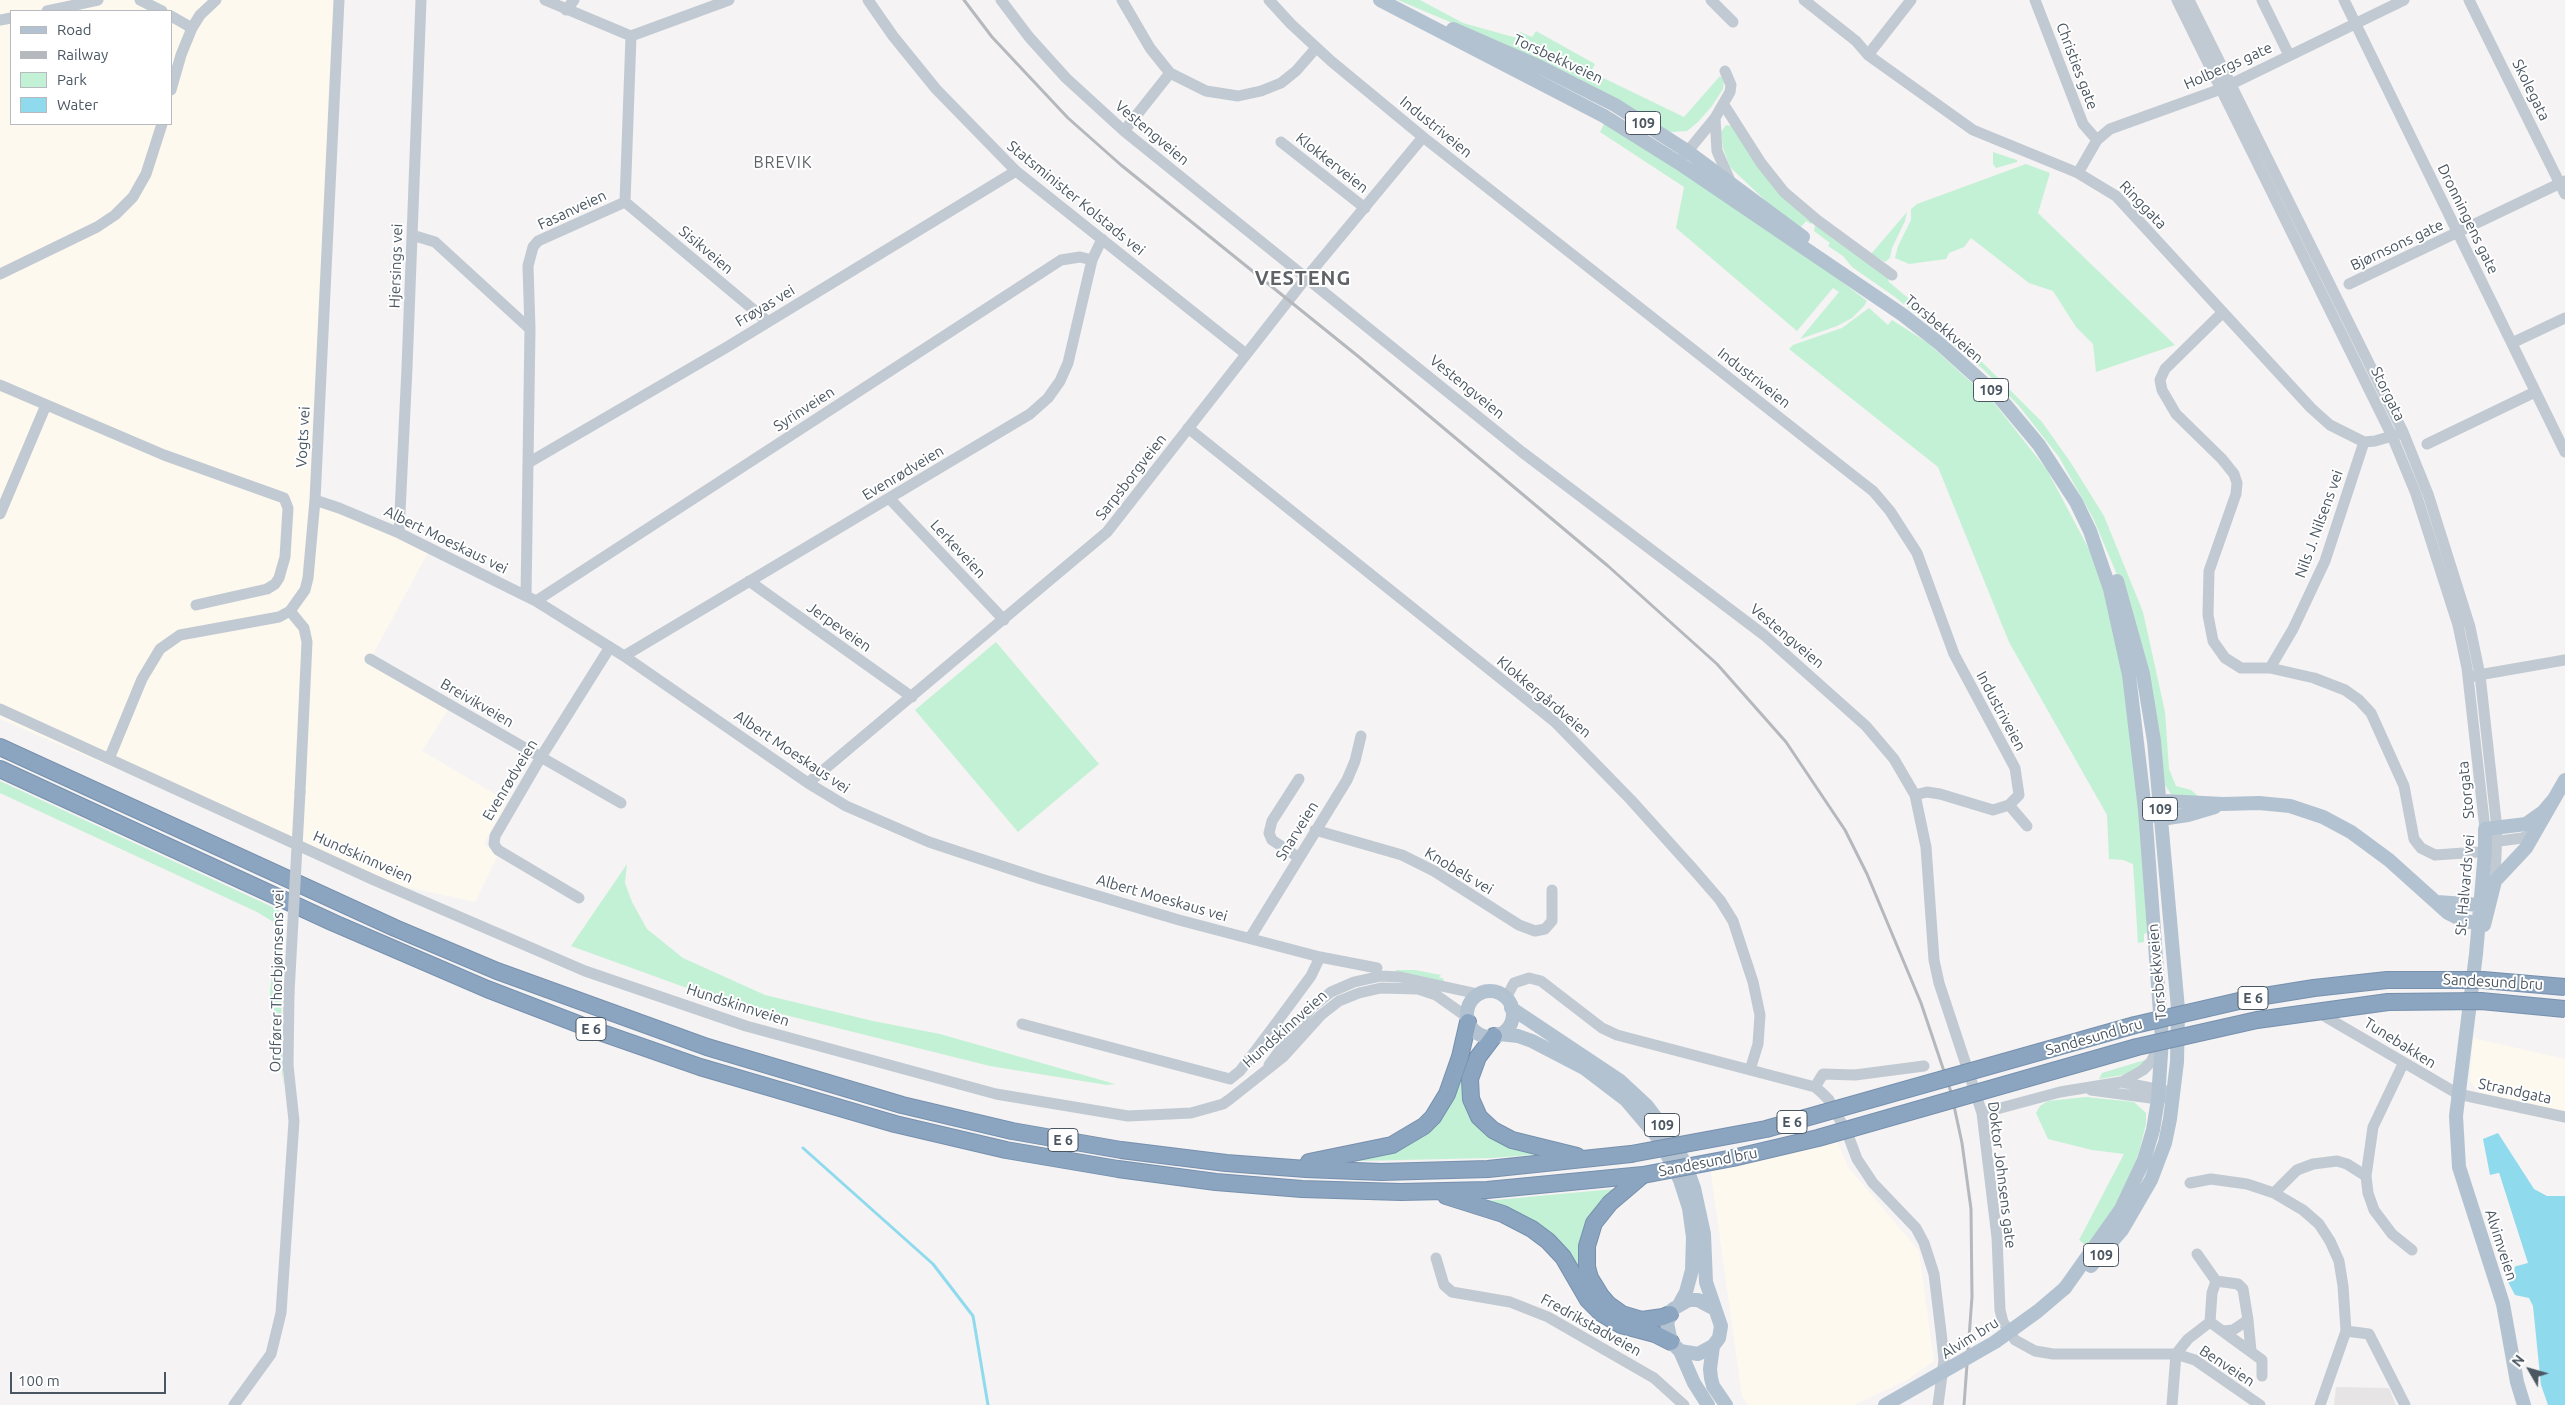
<!DOCTYPE html>
<html>
<head>
<meta charset="utf-8">
<style>
	body { margin:0 }
	#map { position:relative; width:2565px; height:1405px; overflow:hidden; background:#f5f3f3; font-family:Ubuntu,sans-serif }
	canvas { display:block }
	.legend { position:absolute; left:10px; top:10px; width:162px; height:115px; box-sizing:border-box; background:#fff; border:1px solid #b7bbc0; margin:0; padding:6px 9px; list-style:none; font-size:15px; color:#4a5661 }
	.legend li { display:flex; align-items:center; gap:10px; height:25px }
	.legend b { width:25px; border:1px solid #b7bbc0 }
	.north { position:absolute; left:2505px; top:1345px; width:50px; height:50px; -webkit-text-stroke:4px #fff; paint-order:stroke; rotate:308deg; font-size:14px; font-weight:700; line-height:20px; text-align:center; color:#4a5661 }
	.north::after { content:''; display:block; margin:auto; width:18px; height:22px; background:#4a5661; clip-path:polygon(50% 0,100% 100%,50% 72%,0 100%) }
	.scale { position:absolute; left:10px; top:1372px; width:156px; height:22px; box-sizing:border-box; border:2px solid #4a5661; border-top:0; padding-left:6px; font-size:15px; line-height:18px; white-space:nowrap; color:#4a5661; -webkit-text-stroke:4px #fff; paint-order:stroke }
</style>
</head>
<body>
<div id="map">
<canvas width="2565" height="1405"></canvas>
<ul class="legend">
<li><b style="height:6px;background:#b3c2d1"></b>Road</li>
<li><b style="height:6px;background:#b5b8bd"></b>Railway</li>
<li><b style="height:14px;background:#c3f1d5"></b>Park</li>
<li><b style="height:14px;background:#90daee"></b>Water</li>
</ul>
<div class="north">N</div>
<div class="scale">100 m</div>
</div>
<script>
const ctx = document.querySelector('canvas').getContext('2d');
ctx.lineJoin = 'round';
function fillPath(path, color) { ctx.fillStyle = color; ctx.fill(path, 'evenodd'); }
const toPath = rows => new Path2D(rows.map(r => 'M' + r).join(''));
function trace(path, color, width, dash) { ctx.strokeStyle = color; ctx.lineWidth = width; ctx.lineCap = dash ? 'butt' : 'round'; ctx.setLineDash(dash || []); ctx.stroke(path); }
function drawText(font, color, halo, rows, align = 'center') {
  ctx.font = font + ' Ubuntu,sans-serif'; ctx.lineWidth = 4; ctx.setLineDash([]); ctx.textBaseline = 'middle'; ctx.strokeStyle = halo; ctx.fillStyle = color; for (const [text, x, y, turn = 0] of rows) {
    ctx.save(); ctx.translate(x, y); ctx.rotate((+turn || 0) * Math.PI / 180); ctx.textAlign = isNaN(turn) ? turn : align; if (halo) ctx.strokeText(text, 0, 0); ctx.fillText(text, 0, 0); ctx.restore();
  }
}
const commercial = toPath([
	[0,0,339,0,315,500,430,549,371,658,451,705,422,751,507,801,484,844,498,855,475,902,374,880,0,719],
	[11,11,171,11,171,124,11,124],
	[2473,1038,2565,1059,2565,1112,2479,1092,2470,1081],
	[1831,1127,1848,1167,1919,1251,1934,1361,1907,1380,1854,1405,1749,1405,1742,1397,1709,1159]
]);
const education = toPath([
	[2336,1387,2389,1388,2396,1405,2334,1405]
]);
const green = toPath([
	[1398,0,1420,0,1463,23,1517,38,1520,32,1532,37,1536,31,1595,64,1591,72,1684,117,1720,76,1724,80,1723,89,1712,106,1698,122,1687,131,1670,132,1611,97,1542,61],
	[1605,122,1673,165,1833,275,1867,301,1864,306,1852,318,1837,326,1800,339,1839,292,1833,288,1797,331,1676,228,1684,187,1600,132],
	[1726,125,1732,126,1813,221,1811,224,1806,221,1801,227,1772,207,1730,167,1723,148,1721,132],
	[1993,152,2017,160,2017,162,1996,168,1993,164],
	[2026,164,2050,173,2038,213,2175,345,2096,372,2093,344,2076,327,2053,291,2029,283,1971,238,1964,247,1949,253,1946,259,1909,264,1895,258,1898,246,1911,220,1911,209,1917,204],
	[1907,212,1905,221,1892,248,1890,258,1885,262,1871,254],
	[1815,225,1886,273,1889,282,1972,352,2042,422,2071,463,2104,516,2143,612,2165,712,2169,769,2176,786,2191,790,2199,797,2171,794,2165,785,2129,603,2093,518,2059,457,2019,406,1984,370,1895,297,1852,267,1843,256,1828,246,1830,243,1814,231],
	[1869,308,1888,325,1892,320,1928,343,1995,404,2047,470,2091,553,2111,612,2124,673,2139,802,2147,933,2144,934,2144,942,2138,943,2133,864,2123,860,2109,859,2107,815,2009,642,1938,467,1789,349,1793,345,1842,328],
	[996,642,1099,764,1018,832,915,710],
	[0,781,279,910,276,918,283,921,281,1039,284,1086,270,992,278,927,275,923,257,912,0,793],
	[627,864,625,883,632,902,647,929,683,958,765,995,873,1021,940,1034,1115,1084,1107,1085,990,1066,709,996,571,946],
	[1396,970,1415,970,1441,975,1439,977,1444,979,1442,983,1395,973],
	[2148,1059,2138,1069,2123,1075,2099,1079,2102,1073],
	[1459,1079,1464,1081,1464,1102,1543,1154,1492,1158,1355,1161,1389,1153,1406,1147,1421,1137],
	[2086,1097,2134,1102,2146,1113,2146,1124,2138,1156,2115,1210,2089,1248,2079,1240,2124,1154,2092,1150,2048,1139,2036,1113,2040,1106,2048,1101],
	[1614,1189,1582,1267,1576,1269,1485,1201]
]);
const water = toPath([
	[2498,1133,2534,1189,2547,1196,2565,1196,2565,1405,2548,1405,2541,1385,2533,1306,2529,1298,2515,1295,2507,1280,2514,1274,2515,1266,2527,1262,2499,1173,2490,1175,2483,1139]
]);
const pier = toPath([
	[2499,1173,2528,1263,2513,1267,2513,1264,2524,1261,2498,1176,2488,1176]
]);
const stream = toPath([
	[803,1148,933,1264,973,1316,988,1405]
]);
const minor = toPath([
	[140,0,162,11],
	[868,0,893,36,936,89,1016,171,1246,354],
	[1001,0,1029,37,1066,78,1124,131,1522,452,1764,635,1866,726,1894,759,1915,795,1926,847,1934,960,1939,983,1982,1113,1997,1237,2000,1310,2003,1322,2015,1340,2035,1351,2053,1354,2176,1354,2195,1360,2260,1405],
	[1122,0,1150,48,1170,73,1206,91,1238,96,1261,91,1281,83,1296,71,1316,48],
	[1269,0,1291,24,1331,61,1423,137,1855,477,1873,491,1890,511,1917,553,1954,654,2015,768,2019,795,2009,805,1993,810,1940,794,1927,792,1915,795],
	[1711,0,1733,22],
	[1804,0,1856,41,1868,55,1973,130,2078,173,2116,196,2311,408,2330,425,2364,442,2375,441,2399,434],
	[2035,0,2083,124,2097,140],
	[2177,0,2392,436,2416,494,2458,625,2467,668,2485,829],
	[2189,0,2403,432,2428,494,2470,627,2480,675,2497,829,2495,881],
	[2262,0,2289,55],
	[2344,0,2565,452],
	[2469,0,2565,194],
	[566,10,574,0],
	[47,11,98,0],
	[171,16,192,28,200,15,216,0],
	[0,20,11,18],
	[631,36,729,0],
	[1868,55,1911,0],
	[171,90,181,55,192,28],
	[1724,105,1761,163,1784,192,1817,220,1892,275],
	[1715,118,1717,151,1731,183],
	[1124,131,1170,73],
	[1281,142,1365,208],
	[1683,157,1715,118,1730,92,1731,85,1725,71],
	[2078,173,2097,140,2110,129,2221,89,2404,0],
	[625,202,767,321],
	[412,235,435,242,530,329],
	[0,274,97,227,115,215,133,197,146,174,162,124],
	[2349,284,2565,181],
	[2223,312,2165,369,2160,380,2162,390,2176,414,2222,459,2234,474,2237,483,2236,494,2209,571,2208,615,2213,641,2225,658,2241,668,2270,668,2314,678,2345,690,2359,700,2371,713,2404,786,2414,839,2421,848,2435,855,2493,851],
	[2512,343,2565,318],
	[0,385,164,455,284,498,288,508,285,557,279,578,275,584,267,589,196,605],
	[1188,428,1555,722,1631,800,1694,870,1720,900,1733,921,1753,982,1760,1015,1758,1044,1750,1070],
	[2427,444,2535,392],
	[528,463,727,347,1016,171],
	[889,498,1004,620],
	[315,500,339,508,399,533,536,601,624,656,808,783,846,806,929,842,1041,879,1179,920,1320,957,1377,968],
	[0,514,46,405],
	[399,533,407,368,421,0],
	[749,581,912,697],
	[526,596,530,329,528,266,533,247,538,241,625,202,631,36,545,0],
	[536,601,1061,260,1080,257,1092,260],
	[290,611,304,628,307,642,300,792],
	[624,656,1030,414,1048,398,1060,381,1068,363,1092,260,1102,239],
	[370,659,621,803],
	[2270,668,2293,629,2325,561,2364,442],
	[2473,676,2565,660],
	[0,709,374,880,585,971,746,1026,996,1094,1128,1116,1191,1113,1223,1104,1230,1099,1283,1057,1321,1015,1339,1001,1359,993,1381,988,1418,989,1436,995,1467,1017],
	[109,759,142,679,160,649,180,635,279,617,290,611,305,590,308,578,315,500,339,0],
	[808,783,1107,532,1306,278,1423,137],
	[2009,805,2027,826],
	[1315,830,1402,855,1434,871,1519,925,1535,931,1545,929,1552,921,1552,890],
	[2492,842,2522,838,2536,832],
	[1298,857,1272,840,1269,833,1272,821,1299,779],
	[579,898,498,850,494,844,495,836,541,757,610,647],
	[1250,938,1347,780,1355,761,1361,736],
	[1506,998,1514,983,1529,978,1541,981,1602,1028,1617,1035,1815,1087,1821,1092,1829,1100,1848,1135,1857,1159,1873,1183,1916,1228,1924,1243,1934,1274,1941,1332,1944,1360,1938,1405],
	[2326,1017,2458,1094,2565,1117],
	[1022,1024,1230,1079,1240,1071,1274,1026,1311,976,1320,957],
	[2403,1064,2373,1127,2366,1176,2368,1193,2374,1210,2392,1234,2412,1250],
	[1269,1065,1312,1007,1331,992,1354,982,1381,976,1400,977,1478,994],
	[2122,1082,2143,1070,2151,1062,2160,1043],
	[1815,1087,1823,1074,1855,1075,1924,1066],
	[2091,1090,2158,1099,2166,1097],
	[1982,1113,2060,1092,2121,1082,2166,1091],
	[2190,1183,2211,1179,2247,1184,2274,1193,2303,1210,2319,1224,2330,1241,2339,1261,2343,1286,2346,1331,2320,1405],
	[2274,1193,2297,1170,2313,1164,2337,1161,2347,1164,2366,1176],
	[2197,1254,2216,1281],
	[1436,1258,1444,1285,1452,1292,1510,1302,1548,1317,1654,1378,1684,1405],
	[2248,1320,2251,1351],
	[2210,1322,2212,1293,2216,1281,2238,1284,2243,1289,2248,1320,2233,1330,2223,1331],
	[2346,1331,2369,1334,2405,1405],
	[2176,1354,2188,1339,2210,1322,2262,1360,2262,1376],
	[234,1405,271,1354,281,1313,294,1121,288,1065,289,993],
	[2172,1405,2176,1354]
]);
const major = toPath([
	[1380,0,1604,116,1679,163,1903,315,1939,343,1999,397,2039,445,2076,502,2090,531,2110,589,2129,675,2145,810,2162,1039,2158,1099,2153,1130,2144,1160,2121,1209,2065,1288],
	[1453,29,1540,67,1615,105,1687,151,1803,237],
	[2153,805,2165,801,2223,804,2259,803,2290,806,2323,817,2351,832,2389,860,2448,913,2464,921,2478,923,2484,919],
	[2154,815,2161,819,2188,815,2215,807],
	[2437,902,2480,905],
	[2484,925,2495,881,2526,848,2565,780],
	'1467 1014a23 23 0 1 1 46 0a23 23 0 1 1-46 0Z',
	[1511,1008,1619,1080,1647,1106,1668,1134,1685,1163,1694,1188,1704,1234,1706,1282,1721,1326,1719,1338,1713,1346,1698,1354,1680,1351,1671,1342,1667,1323,1673,1309,1689,1300,1698,1300,1713,1308],
	[1499,1034,1518,1036,1532,1041,1584,1068,1626,1100,1659,1139,1680,1180,1689,1208,1693,1237,1692,1270,1686,1292,1680,1303],
	[2091,1266,2122,1230,2151,1180,2165,1143,2170,1119,2177,1062,2178,1009,2154,741,2143,674,2117,581],
	[1713,1346,1710,1369,1711,1378,1713,1386,1726,1405],
	[1680,1351,1694,1383,1708,1405],
	[2524,1405,2517,1382,2503,1304,2459,1167,2456,1116,2476,954,2485,851,2485,829,2526,824,2543,812,2554,799]
]);
const highway = toPath([
	[0,747,395,928,497,971,707,1047,902,1105,1012,1131,1121,1150,1226,1163,1306,1169,1381,1172,1488,1169,1631,1154],
	[0,769,334,923,487,989,591,1029,700,1067,895,1124,1006,1150,1118,1169,1216,1182,1302,1189,1401,1192,1487,1190,1643,1175],
	[1494,1036,1478,1057,1470,1079,1471,1099,1479,1117,1493,1130,1512,1140,1577,1156],
	[1309,1162,1392,1145,1424,1126,1433,1117,1447,1094,1460,1057,1468,1022],
	[1643,1175,1610,1203,1594,1223,1587,1246,1587,1267,1590,1278,1601,1296,1608,1304,1622,1314,1642,1320,1663,1317,1670,1314],
	[1446,1196,1503,1214,1532,1229,1548,1241,1563,1257,1588,1300,1601,1313,1621,1325,1655,1334,1671,1342]
]);
const rail = toPath([
	[964,0,992,37,1068,118,1121,165,1359,357,1608,566,1717,664,1786,742,1845,830,1867,874,1921,1003,1951,1092,1962,1143,1971,1209,1972,1297,1964,1405]
]);
const minorBridge = toPath([
	[289,993,300,792]
]);
const majorBridge = toPath([
	[1885,1405,1995,1342,2038,1311,2065,1288]
]);
const highwayBridge = toPath([
	[1631,1154,1766,1129,2135,1025,2252,998,2314,988,2387,980,2483,980,2565,987],
	[1643,1175,1733,1158,1818,1138,2137,1047,2257,1020,2388,1002,2481,1001,2565,1009]
]);
const shields = [
	[1643,123,35],
	[1991,390,35],
	[2160,809,35],
	[2253,998,30],
	[591,1029,30],
	[1792,1122,30],
	[1662,1125,35],
	[1063,1140,30],
	[2101,1255,35]
];
const shieldNames = [
	["109",1643,123],
	["109",1991,390],
	["109",2160,809],
	["E 6",2253,998],
	["E 6",591,1029],
	["E 6",1792,1122],
	["109",1662,1125],
	["E 6",1063,1140],
	["109",2101,1255]
];
const streetNames = [
	["Torsbekkveien",1558,59,25],
	["Christies gate",2077,66,69],
	["Holbergs gate",2228,66,-24],
	["Skolegata",2531,90,64],
	["Industriveien",1436,127,39],
	["Vestengveien",1152,133,40],
	["Klokkerveien",1332,163,38],
	["Statsminister Kolstads vei",1076,198,39],
	["Ringgata",2143,205,46],
	["Fasanveien",572,210,-25],
	["Dronningens gate",2468,219,64],
	["Bjørnsons gate",2397,245,-25],
	["Sisikveien",706,250,40],
	["Hjersings vei",396,266,-88],
	["Frøyas vei",765,306,-31],
	["Torsbekkveien",1944,329,40],
	["Industriveien",1754,378,38],
	["Vestengveien",1467,387,39],
	["Storgata",2388,394,64],
	["Syrinveien",804,409,-33],
	["Vogts vei",303,437,-87],
	["Evenrødveien",903,473,-31],
	["Sarpsborgveien",1131,477,-52],
	["Nils J. Nilsens vei",2319,524,-70],
	["Albert Moeskaus vei",446,540,26],
	["Lerkeveien",958,549,47],
	["Jerpeveien",839,627,35],
	["Vestengveien",1787,636,40],
	["Klokkergårdveien",1544,697,40],
	["Breivikveien",477,703,30],
	["Industriveien",2001,711,62],
	["Albert Moeskaus vei",792,752,34],
	["Evenrødveien",510,780,-59],
	["Storgata",2466,790,-96],
	["Snarveien",1297,831,-58],
	["Hundskinnveien",363,857,24],
	["Knobels vei",1459,871,31],
	["St. Halvards vei",2465,885,-85],
	["Albert Moeskaus vei",1162,898,16],
	["Torsbekkveien",2157,972,-95],
	["Ordfører Thorbjørnsens vei",277,981,-89],
	["Sandesund bru",2493,982,3],
	["Hundskinnveien",738,1005,18],
	["Hundskinnveien",1285,1029,-42],
	["Sandesund bru",2094,1037,-16],
	["Tunebakken",2400,1043,32],
	["Strandgata",2515,1091,12],
	["Sandesund bru",1708,1162,-11],
	["Doktor Johnsens gate",2002,1175,83],
	["Alvimveien",2501,1245,72],
	["Fredrikstadveien",1591,1325,29],
	["Alvim bru",1970,1338,-32],
	["Benveien",2227,1366,33]
];
const neighbourhoodNames = [
	["BREVIK",783,163]
];
const districtNames = [
	["VESTENG",1303,278]
];
fillPath(commercial, '#fdf9ef');
fillPath(education, '#e6e4e5');
fillPath(green, '#c3f1d5');
fillPath(water, '#90daee');
fillPath(pier, '#f5f3f3');
trace(stream, '#90daee', 3);
trace(highway, '#7690ad', 18);
trace(minor, '#c1cad2', 11);
trace(major, '#b3c2d1', 14);
trace(highway, '#8ba5c1', 16);
trace(rail, '#b5b8bd', 3);
trace(highwayBridge, '#7690ad', 18, []);
trace(minorBridge, '#c1cad2', 11);
trace(majorBridge, '#b3c2d1', 14);
trace(highwayBridge, '#8ba5c1', 16);
for (const [x, y, w] of shields) { const box = new Path2D(); box.roundRect(x - w / 2, y - 11.5, w, 23, 4); ctx.fillStyle = '#fff'; ctx.fill(box); trace(box, '#4a5661', 1); }
drawText('bold 14px', '#4a5661', null, shieldNames);
drawText('15px', '#4a5661', '#fff', streetNames);
ctx.letterSpacing = '1px';
drawText('16px', '#5f6368', '#fff', neighbourhoodNames);
ctx.letterSpacing = '0px';
ctx.letterSpacing = '1px';
drawText('bold 20px', '#5f6368', '#fff', districtNames);
ctx.letterSpacing = '0px';
</script>
</body>
</html>
